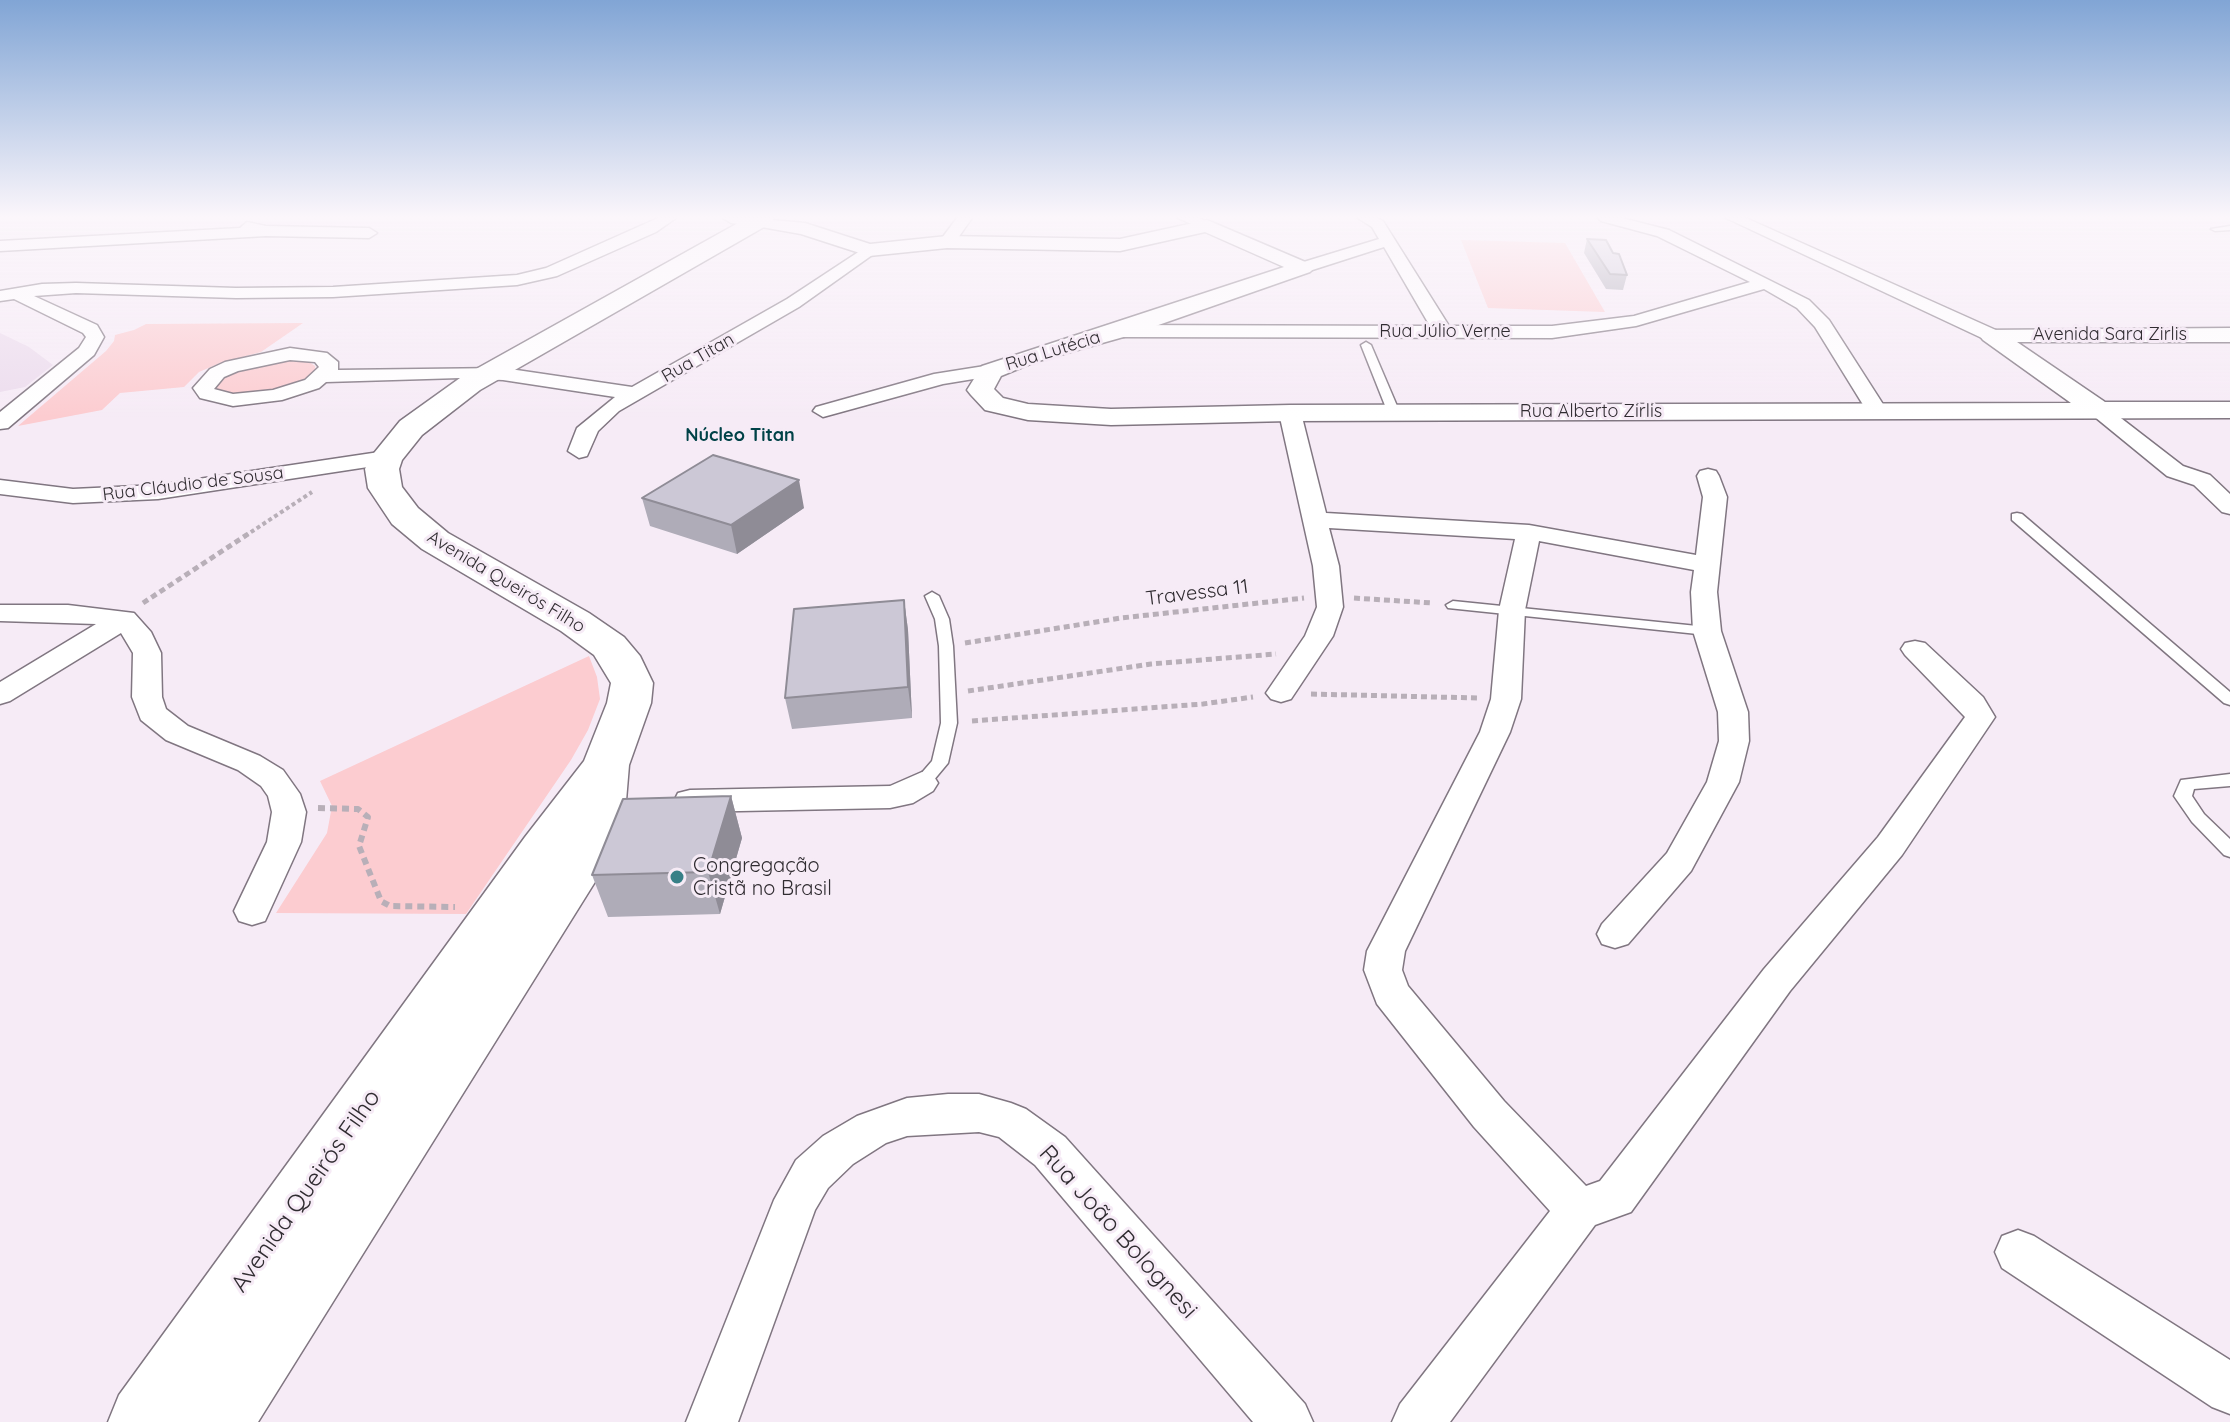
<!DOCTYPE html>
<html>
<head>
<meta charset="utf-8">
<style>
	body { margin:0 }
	canvas { display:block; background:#f6ebf6 }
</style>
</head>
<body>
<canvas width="2230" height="1422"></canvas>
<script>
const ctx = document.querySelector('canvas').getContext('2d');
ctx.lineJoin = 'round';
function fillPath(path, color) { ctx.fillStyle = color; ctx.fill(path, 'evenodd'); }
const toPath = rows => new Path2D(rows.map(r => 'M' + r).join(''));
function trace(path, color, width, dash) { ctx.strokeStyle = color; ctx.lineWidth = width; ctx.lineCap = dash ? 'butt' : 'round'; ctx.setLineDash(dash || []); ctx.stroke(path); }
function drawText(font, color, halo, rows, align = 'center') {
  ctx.font = font + ' Quicksand,sans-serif'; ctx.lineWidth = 6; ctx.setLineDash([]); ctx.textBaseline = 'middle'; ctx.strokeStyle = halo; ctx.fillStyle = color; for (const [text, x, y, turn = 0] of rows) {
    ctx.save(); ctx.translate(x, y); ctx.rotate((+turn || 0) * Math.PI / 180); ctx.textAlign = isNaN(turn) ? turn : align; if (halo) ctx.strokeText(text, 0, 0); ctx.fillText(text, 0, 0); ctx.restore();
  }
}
const built = toPath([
	[0,333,29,347,53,365,25,387,0,392]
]);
const green = toPath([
	[1461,240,1565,243,1605,312,1488,308],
	[303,323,261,352,220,363,199,372,184,387,120,393,102,410,18,426,106,351,114,341,115,335,134,330,146,324],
	[285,360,309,362,315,366,316,372,312,377,288,389,240,397,219,392,216,387,227,375,239,369],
	[589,656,597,677,600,699,588,730,571,760,466,914,276,913,327,833,332,806,320,781]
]);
const pathFar2 = toPath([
	[245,536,312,492]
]);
const pathFar1 = toPath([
	[1354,598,1432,603],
	[143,603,248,534],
	[965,643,1121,618,1304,598],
	[968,691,1151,664,1276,654],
	[1311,694,1477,698],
	[972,721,1203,704,1253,697]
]);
const path = toPath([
	[318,808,358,809,368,817,359,846,381,901,390,906,455,907]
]);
const service = toPath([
	[2230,226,2230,230,2215,231,2211,229,2230,226],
	[1366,342,1371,345,1400,413,1398,415,1388,413,1361,345,1366,342],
	[2017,513,2022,514,2230,692,2230,705,2224,703,2012,520,2012,514,2017,513],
	[932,592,939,596,949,619,953,646,957,723,948,763,928,787,922,789,913,783,932,761,941,723,939,646,935,619,925,596,932,592],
	[1453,601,1707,627,1714,631,1707,635,1448,608,1446,605,1453,601],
	[2230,774,2230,786,2194,789,2192,796,2204,814,2230,839,2230,857,2224,855,2192,822,2174,796,2181,780,2230,774]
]);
const minor = toPath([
	[658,218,676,218,656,232,557,276,517,285,333,297,236,298,76,293,34,296,97,325,104,337,94,355,8,428,0,429,0,412,79,348,86,337,83,333,14,299,0,301,0,291,42,284,76,283,236,288,333,287,517,275,546,268,658,218],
	[723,218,762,218,765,221,757,226,731,223,723,218],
	[957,218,972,218,953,245,941,245,939,242,957,218],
	[1178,218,1199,218,1215,226,1207,231,1178,218],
	[1358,218,1377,218,1383,221,1449,326,1552,326,1634,316,1750,282,1657,236,1601,221,1598,218,1622,218,1669,230,1809,300,1829,320,1888,412,1877,418,1870,416,1815,327,1797,308,1764,289,1636,326,1552,338,1119,337,1110,331,1119,325,1430,326,1384,247,1303,273,1295,268,1297,264,1379,239,1372,227,1358,218],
	[1726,218,1746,218,1998,331,2000,335,1998,339,1984,339,1726,218],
	[247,222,266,226,369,228,377,233,369,238,266,236,0,251,0,241,240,228,247,222],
	[869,245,877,250,875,253,799,307,619,411,598,431,587,456,579,458,568,451,577,428,615,397,503,380,460,378,326,382,319,388,282,400,233,406,200,398,193,388,210,369,225,362,290,348,327,353,338,362,338,370,503,368,632,387,787,299,869,245],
	[290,360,315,362,319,367,305,380,273,390,233,394,214,389,224,377,238,371,290,360],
	[991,365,1001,371,998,375,943,384,823,417,813,411,816,407,934,374,991,365],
	[2097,403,2104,405,2183,466,2210,475,2230,494,2230,514,2222,512,2194,485,2167,476,2090,413,2087,409,2097,403],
	[1290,407,1301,413,1326,513,1529,525,1696,555,1703,497,1697,476,1700,471,1708,469,1716,471,1719,476,1727,497,1717,592,1721,631,1748,712,1749,741,1739,782,1691,871,1628,944,1615,948,1602,944,1597,934,1602,924,1667,853,1707,782,1719,741,1718,712,1693,631,1691,592,1694,570,1539,541,1525,610,1521,699,1510,732,1405,951,1402,970,1408,986,1504,1101,1586,1186,1600,1181,1764,969,1878,837,1965,717,1905,655,1901,649,1905,643,1915,641,1925,643,1983,697,1995,717,1902,855,1790,991,1631,1212,1595,1225,1450,1422,1392,1422,1400,1404,1550,1211,1474,1127,1377,1004,1364,970,1367,951,1480,732,1491,699,1499,610,1515,539,1329,528,1339,566,1343,607,1333,636,1291,699,1281,702,1271,699,1266,693,1305,636,1317,607,1313,566,1279,413,1290,407],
	[386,451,397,458,394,463,158,499,73,503,0,494,0,480,73,489,158,485,386,451],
	[0,605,68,605,134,613,151,632,161,653,162,697,166,709,188,726,260,756,283,770,300,794,306,812,301,842,265,921,252,925,239,921,234,911,267,842,272,812,268,796,261,786,238,770,166,740,141,720,132,697,133,653,121,633,10,701,0,704,0,682,96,624,0,621,0,605],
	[922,772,933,775,938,783,933,791,913,803,890,808,690,812,678,809,674,801,678,793,690,790,890,786,922,772],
	[948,1094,979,1094,1011,1103,1026,1109,1065,1137,1305,1404,1313,1422,1253,1422,1035,1165,999,1137,979,1132,907,1136,886,1143,853,1164,828,1188,815,1210,738,1422,686,1422,774,1200,796,1160,823,1136,857,1116,907,1098,948,1094],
	[2018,1230,2034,1236,2230,1360,2230,1414,2212,1407,2002,1268,1995,1252,2002,1236,2018,1230]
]);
const tertiary = toPath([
	[750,218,805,223,870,244,947,236,1120,239,1207,220,1310,264,1314,268,1310,272,1127,336,1035,362,1001,376,994,389,1003,398,1028,404,1111,409,1290,405,2071,403,1983,340,1979,335,1983,330,2230,328,2230,342,2017,342,2105,402,2230,402,2230,418,1290,421,1111,425,1028,420,985,410,971,395,967,390,982,366,1284,267,1205,232,1120,251,947,248,869,256,801,234,750,225,747,221,750,218]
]);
const secondary = toPath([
	[747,218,774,218,771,223,480,390,422,435,402,460,399,469,402,487,418,508,448,533,589,613,624,637,640,656,653,683,651,703,629,765,623,837,258,1422,108,1422,119,1395,525,837,584,761,607,703,611,683,594,655,561,631,422,549,392,524,368,488,365,469,370,458,400,421,460,378,747,218]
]);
const wall = toPath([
	[1587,239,1627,275,1623,290,1606,289,1584,253],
	[642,498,804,508,737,554,650,526],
	[904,600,908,630,912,718,792,729,785,698],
	[731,796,742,838,720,914,608,917,592,875]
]);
const shadedWall = toPath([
	[799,480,804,508,737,554,731,525],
	[904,600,908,630,912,718,908,687],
	[731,796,742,838,720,914,708,872]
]);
const building = toPath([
	[1587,239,1606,240,1613,253,1619,254,1627,275,1610,274,1587,239],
	[713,455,799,480,731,525,642,498,713,455],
	[904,600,908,687,785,698,794,609,904,600],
	[731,796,708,872,592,875,623,799,731,796]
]);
const markers = [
	[677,877,8,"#388087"]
];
const farStreetnames = [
	["Rua Júlio Verne",1445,332],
	["Avenida Sara Zirlis",2110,335],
	["Rua Lutécia",1053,351,-17],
	["Rua Titan",698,358,-30],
	["Rua Alberto Zirlis",1591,412],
	["Rua Cláudio de Sousa",193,484,-7],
	["Avenida Queirós Filho",506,582,31]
];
const farNeighbourhoodnames = [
	["Núcleo Titan",740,436]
];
const streetNames = [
	["Travessa 11",1197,593,-7]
];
const poiNames = [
	["Congregação",693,866],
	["Cristã no Brasil",693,889]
];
const nearStreetnames = [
	["Avenida Queirós Filho",306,1191,-55],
	["Rua João Bolognesi",1118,1232,48]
];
fillPath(built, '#ecdced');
fillPath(green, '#fcccd0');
trace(service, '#807681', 3);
trace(minor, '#807681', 3);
trace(tertiary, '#807681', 3);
trace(secondary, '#807681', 3);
trace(pathFar2, '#b8afb8', 4, [4, 3]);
trace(pathFar1, '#b8afb8', 5, [6, 4]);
trace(path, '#b8afb8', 6, [7, 5]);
fillPath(service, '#fff');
fillPath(minor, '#fff');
fillPath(tertiary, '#fff');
fillPath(secondary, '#fff');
fillPath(wall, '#afacb8');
fillPath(shadedWall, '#8f8c96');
fillPath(building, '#ccc8d6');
trace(building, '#8f8c96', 2);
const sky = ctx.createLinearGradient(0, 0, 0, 417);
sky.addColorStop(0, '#81a5d5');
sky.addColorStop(0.52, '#fbf6fb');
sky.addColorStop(1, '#fbf6fb00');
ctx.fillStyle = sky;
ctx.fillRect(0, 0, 2230, 417);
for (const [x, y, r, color] of markers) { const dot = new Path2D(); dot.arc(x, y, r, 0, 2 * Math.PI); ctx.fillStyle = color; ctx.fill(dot); trace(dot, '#f6ebf6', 3); }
drawText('18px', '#302c31', '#f6ebf6', farStreetnames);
drawText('bold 18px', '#004247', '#f6ebf6', farNeighbourhoodnames);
drawText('20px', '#302c31', '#f6ebf6', streetNames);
drawText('20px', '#302c31', '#f6ebf6', poiNames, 'left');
drawText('24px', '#302c31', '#f6ebf6', nearStreetnames);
</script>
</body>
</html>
